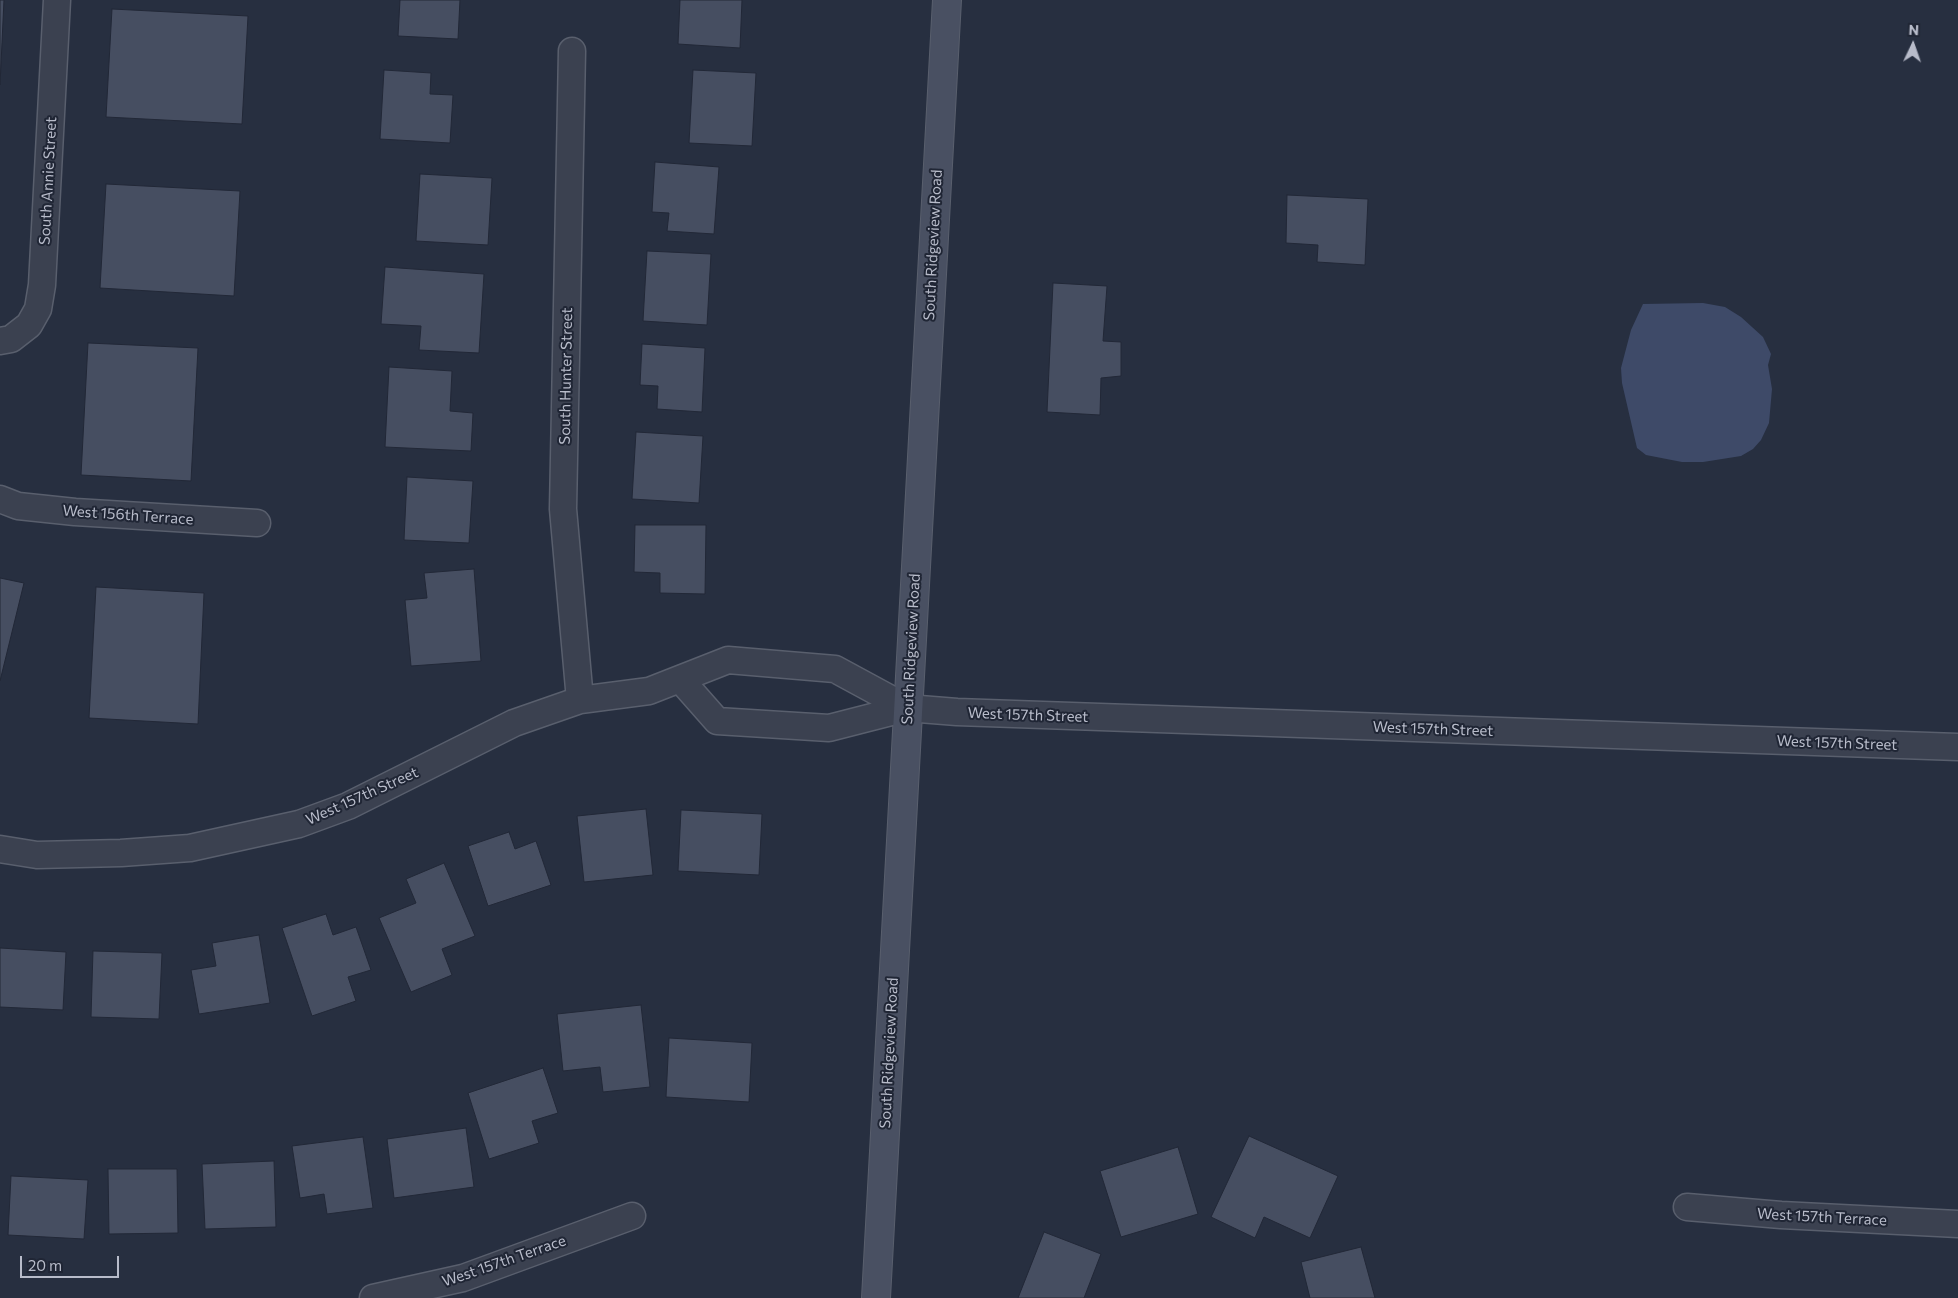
<!DOCTYPE html>
<html>
<head>
<meta charset="utf-8">
<style>
	body { margin:0 }
	#map { position:relative; width:1958px; height:1298px; overflow:hidden; background:#272f40; font-family:Commissioner,sans-serif }
	canvas { display:block }
	.north { position:absolute; left:1888px; top:20px; width:50px; height:50px; -webkit-text-stroke:4px #202635; paint-order:stroke; rotate:3deg; font-size:14px; font-weight:700; line-height:20px; text-align:center; color:#b8bcca }
	.north::after { content:''; display:block; margin:auto; width:18px; height:22px; background:#b8bcca; clip-path:polygon(50% 0,100% 100%,50% 72%,0 100%) }
	.scale { position:absolute; left:20px; top:1256px; width:99px; height:22px; box-sizing:border-box; border:2px solid #b8bcca; border-top:0; padding-left:6px; font-size:15px; line-height:18px; white-space:nowrap; color:#b8bcca; -webkit-text-stroke:4px #202635; paint-order:stroke }
</style>
</head>
<body>
<div id="map">
<canvas width="1958" height="1298"></canvas>
<div class="north">N</div>
<div class="scale">20 m</div>
</div>
<script>
const ctx = document.querySelector('canvas').getContext('2d');
ctx.lineJoin = 'round';
function fillPath(path, color) { ctx.fillStyle = color; ctx.fill(path, 'evenodd'); }
const toPath = rows => new Path2D(rows.map(r => 'M' + r).join(''));
function trace(path, color, width, dash) { ctx.strokeStyle = color; ctx.lineWidth = width; ctx.lineCap = dash ? 'butt' : 'round'; ctx.setLineDash(dash || []); ctx.stroke(path); }
function drawText(font, color, halo, rows, align = 'center') {
  ctx.font = font + ' Commissioner,sans-serif'; ctx.lineWidth = 4; ctx.setLineDash([]); ctx.textBaseline = 'middle'; ctx.strokeStyle = halo; ctx.fillStyle = color; for (const [text, x, y, turn = 0] of rows) {
    ctx.save(); ctx.translate(x, y); ctx.rotate((+turn || 0) * Math.PI / 180); ctx.textAlign = isNaN(turn) ? turn : align; if (halo) ctx.strokeText(text, 0, 0); ctx.fillText(text, 0, 0); ctx.restore();
  }
}
const water = toPath([
	[1703,303,1725,307,1741,317,1763,337,1771,354,1768,365,1772,389,1769,423,1761,440,1753,449,1741,456,1703,462,1682,462,1646,455,1637,448,1622,383,1621,368,1631,330,1643,304]
]);
const building = toPath([
	[0,0,4,0,0,85,0,0],
	[400,0,460,0,458,39,398,36,400,0],
	[680,0,742,0,740,48,678,44,680,0],
	[112,9,248,16,242,124,106,117,112,9],
	[384,70,431,73,430,94,453,95,450,143,380,139,384,70],
	[693,70,756,73,752,146,689,143,693,70],
	[655,162,719,167,714,234,667,231,669,213,652,212,655,162],
	[420,174,492,178,488,245,416,241,420,174],
	[106,184,240,191,234,296,100,288,106,184],
	[1287,195,1368,199,1365,265,1317,262,1318,245,1286,243,1287,195],
	[647,251,711,254,707,325,643,321,647,251],
	[385,267,484,274,479,353,419,350,421,326,381,324,385,267],
	[1053,283,1107,286,1103,341,1121,342,1121,376,1101,378,1100,415,1047,412,1053,283],
	[88,343,198,348,191,481,81,475,88,343],
	[642,344,705,348,702,412,657,409,658,386,640,385,642,344],
	[389,367,452,371,450,411,473,413,471,451,385,447,389,367],
	[636,432,703,436,699,503,632,499,636,432],
	[407,477,473,481,469,543,404,540,407,477],
	[635,525,706,525,705,594,660,593,660,573,634,572,635,525],
	[474,569,481,661,411,666,405,600,427,598,424,573,474,569],
	[0,578,24,583,0,681,0,578],
	[96,587,204,593,198,724,89,718,96,587],
	[646,809,653,875,584,882,577,816,646,809],
	[681,810,762,814,759,875,678,871,681,810],
	[509,832,515,849,536,841,551,885,488,906,468,846,509,832],
	[444,863,475,936,442,949,452,975,411,992,379,918,416,903,406,879,444,863],
	[326,914,333,935,356,927,371,970,348,977,356,1001,312,1016,282,928,326,914],
	[259,935,270,1003,199,1014,191,970,216,966,212,943,259,935],
	[0,948,66,952,63,1010,0,1007,0,948],
	[93,951,162,953,159,1019,91,1017,93,951],
	[641,1005,650,1087,603,1092,600,1067,563,1071,557,1014,641,1005],
	[669,1038,752,1043,749,1102,666,1097,669,1038],
	[543,1068,558,1113,532,1121,539,1143,489,1159,468,1093,543,1068],
	[466,1128,474,1187,394,1198,387,1139,466,1128],
	[1249,1136,1338,1176,1310,1238,1264,1217,1255,1238,1211,1217,1249,1136],
	[363,1137,373,1208,327,1214,324,1194,300,1198,292,1146,363,1137],
	[1178,1147,1198,1214,1121,1237,1100,1171,1178,1147],
	[274,1161,276,1227,205,1229,202,1164,274,1161],
	[108,1169,177,1169,178,1233,109,1234,108,1169],
	[11,1176,88,1180,84,1239,8,1235,11,1176],
	[1044,1232,1101,1254,1084,1298,1018,1298,1044,1232],
	[1361,1247,1375,1298,1310,1298,1301,1262,1361,1247]
]);
const minor = toPath([
	[572,51,563,509,580,700],
	[0,341,11,339,29,325,38,309,42,285,57,0],
	[0,499,18,506,75,512,257,523],
	[907,708,957,712,1958,747],
	[0,849,37,855,121,853,190,848,299,824,348,806,514,723,580,700,649,691,728,660,835,669,907,708,829,728,717,721,680,679],
	[1687,1207,1781,1215,1958,1224],
	[373,1298,463,1278,632,1216]
]);
const secondary = toPath([
	[876,1298,947,0]
]);
const streetNames = [
	["South Annie Street",48,181,-87],
	["South Ridgeview Road",933,245,-87],
	["South Hunter Street",566,376,-89],
	["West 156th Terrace",128,515,4],
	["South Ridgeview Road",911,649,-87],
	["West 157th Street",1028,715,2],
	["West 157th Street",1433,729,2],
	["West 157th Street",1837,743,2],
	["West 157th Street",362,796,-24],
	["South Ridgeview Road",889,1053,-87],
	["West 157th Terrace",1822,1217,3],
	["West 157th Terrace",504,1261,-19]
];
fillPath(water, '#3e4a68');
fillPath(building, '#464e61');
trace(building, '#222837', 1);
trace(minor, '#595f6d', 29);
trace(secondary, '#595f6d', 30);
trace(minor, '#3b4150', 26);
trace(secondary, '#495062', 28);
drawText('15px', '#b8bcca', '#202635', streetNames);
</script>
</body>
</html>
